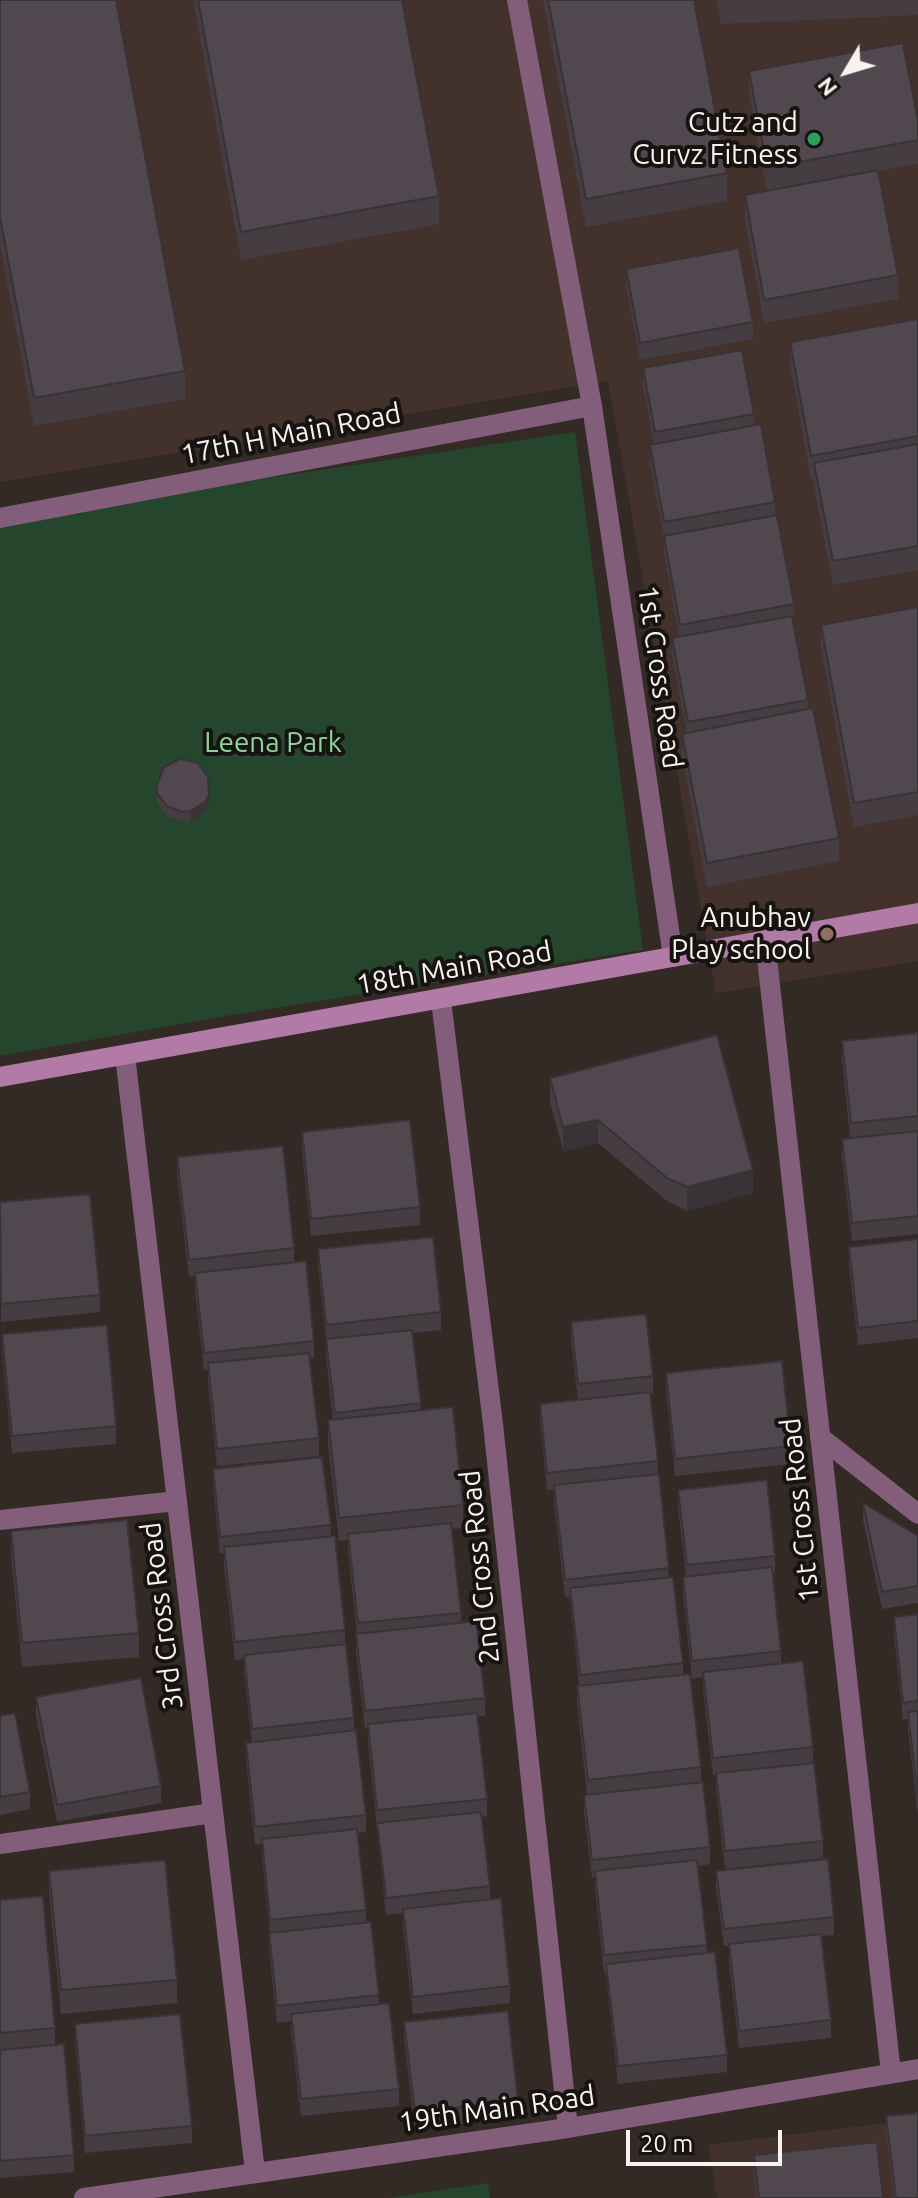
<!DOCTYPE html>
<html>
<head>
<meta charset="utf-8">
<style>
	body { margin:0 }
	#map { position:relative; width:918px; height:2198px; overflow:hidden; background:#332925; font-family:Ubuntu,sans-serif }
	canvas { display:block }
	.north { position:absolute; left:806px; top:32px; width:80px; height:80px; -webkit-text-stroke:6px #171311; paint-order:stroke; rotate:232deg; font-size:22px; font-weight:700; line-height:32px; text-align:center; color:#f9f3f0 }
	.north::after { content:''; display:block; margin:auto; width:28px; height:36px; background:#f9f3f0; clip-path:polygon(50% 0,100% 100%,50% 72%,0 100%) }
	.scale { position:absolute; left:626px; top:2130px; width:156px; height:36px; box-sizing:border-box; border:4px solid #f9f3f0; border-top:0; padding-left:10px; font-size:24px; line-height:28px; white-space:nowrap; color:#f9f3f0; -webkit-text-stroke:6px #171311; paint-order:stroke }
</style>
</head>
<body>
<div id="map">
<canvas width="918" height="2198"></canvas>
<div class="north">N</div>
<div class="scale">20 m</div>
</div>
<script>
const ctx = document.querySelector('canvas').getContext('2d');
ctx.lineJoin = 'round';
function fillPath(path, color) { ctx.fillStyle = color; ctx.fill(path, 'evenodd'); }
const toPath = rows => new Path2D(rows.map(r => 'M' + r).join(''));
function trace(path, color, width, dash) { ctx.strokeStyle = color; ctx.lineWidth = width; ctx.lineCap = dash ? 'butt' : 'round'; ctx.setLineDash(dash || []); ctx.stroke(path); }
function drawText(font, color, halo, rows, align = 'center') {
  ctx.font = font + ' Ubuntu,sans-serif'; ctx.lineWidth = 8; ctx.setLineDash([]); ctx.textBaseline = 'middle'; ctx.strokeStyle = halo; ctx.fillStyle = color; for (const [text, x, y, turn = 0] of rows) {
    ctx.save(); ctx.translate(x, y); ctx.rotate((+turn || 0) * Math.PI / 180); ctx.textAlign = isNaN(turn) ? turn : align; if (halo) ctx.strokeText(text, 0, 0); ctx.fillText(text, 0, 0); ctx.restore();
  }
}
const built = toPath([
	[0,0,918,0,918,961,716,993,608,381,0,482],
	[918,2119,918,2198,717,2198,708,2145]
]);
const green = toPath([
	[575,432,643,950,231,1015,0,1056,0,518],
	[488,2183,490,2198,388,2198]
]);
const lane = toPath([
	[517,0,592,406],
	[820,1437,918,1514]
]);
const street = toPath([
	[0,518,592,406,673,957],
	[765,940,891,2073],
	[441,1000,493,1424,568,2128],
	[125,1055,255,2172],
	[0,1520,177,1501],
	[0,1844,213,1813],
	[84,2198,568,2128,918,2069]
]);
const secondary = toPath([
	[0,1077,918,913]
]);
const wall = toPath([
	[0,0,185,371,185,399,34,426,0,245],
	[193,0,402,0,439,196,439,224,241,260],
	[543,0,694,0,727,173,727,201,586,227],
	[716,0,918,0,918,15,721,24],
	[749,71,918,121,918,164,878,171,898,275,898,299,764,323,745,219,745,195,767,191,749,94],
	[626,269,753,322,753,339,640,360,626,286],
	[918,319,918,570,833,585,814,487,814,479,811,479,790,366,790,342],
	[643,368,754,414,754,425,775,502,775,515,794,604,794,622,808,700,808,709,839,838,839,861,707,887,682,757,682,734,687,733,672,655,672,638,679,636,664,553,664,539,650,462,650,445,654,444,643,386],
	[918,607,918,815,854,827,821,648,821,625],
	[157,785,209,804,205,812,191,821,183,822,167,816,157,802],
	[918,1033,918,1234,852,1241,842,1157,842,1139,850,1138,842,1059,842,1041],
	[550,1078,753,1193,687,1211,667,1201,598,1143,563,1151,550,1102],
	[302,1132,420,1207,420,1225,311,1236,302,1150],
	[177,1157,294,1248,294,1263,314,1341,314,1358,309,1359,319,1438,319,1456,217,1466,208,1381,208,1370,204,1370,195,1290,195,1276,189,1277,177,1174],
	[0,1202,100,1295,100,1312,1,1322],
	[918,1239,918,1338,858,1345,849,1264,849,1247],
	[318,1249,441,1312,441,1330,413,1333,421,1411,463,1505,463,1528,452,1529,461,1613,461,1623,485,1698,485,1716,478,1716,487,1799,487,1816,481,1817,490,1886,490,1900,510,1986,510,2003,413,2014,403,1927,403,1913,386,1915,368,1742,368,1728,365,1729,356,1652,357,1634,348,1551,348,1540,339,1541,328,1444,328,1420,333,1420,326,1356,326,1339,318,1266],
	[571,1322,653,1376,653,1393,650,1393,669,1577,683,1663,683,1674,701,1767,701,1782,710,1847,710,1864,698,1866,707,1953,727,2055,727,2072,618,2084,606,1973,604,1973,595,1888,595,1877,592,1878,584,1812,584,1795,587,1794,577,1703,577,1686,579,1686,570,1597,565,1597,554,1502,554,1490,547,1490,540,1421,540,1404,578,1400,571,1340],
	[2,1334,116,1426,116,1444,12,1453,2,1352],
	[666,1373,791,1446,791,1464,675,1476,666,1390],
	[213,1469,331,1525,331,1536,345,1630,345,1645,354,1718,354,1731,366,1815,366,1832,358,1833,366,1910,366,1922,379,1995,379,2004,399,2089,399,2106,301,2116,291,2031,291,2021,277,2023,269,1950,270,1933,262,1857,262,1844,255,1845,246,1760,246,1743,252,1742,244,1672,244,1659,235,1660,224,1565,224,1553,220,1554,213,1486],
	[678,1490,775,1556,775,1573,773,1573,781,1651,781,1663,813,1747,813,1763,823,1841,823,1858,725,1869,716,1790,716,1775,713,1775,703,1689,703,1677,692,1679,683,1594,683,1577,686,1576,678,1507],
	[863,1503,918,1536,918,1603,882,1609,863,1520],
	[11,1531,139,1633,139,1657,22,1667,11,1555],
	[918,1614,918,1815,908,1730,908,1719,903,1720,894,1634,894,1617],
	[36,1697,161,1786,161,1803,57,1822,36,1715],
	[0,1716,30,1792,30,1809,0,1815],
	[49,1871,177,1980,177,2003,61,2014,49,1894],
	[716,1871,834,1917,834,1935,822,1936,831,2020,831,2038,739,2048,729,1962,729,1946,724,1946,716,1888],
	[0,1900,55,2028,55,2045,74,2155,74,2172,0,2178],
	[404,2022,518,2101,518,2118,415,2129,404,2039],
	[75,2024,192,2126,192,2143,85,2153,75,2041],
	[886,2116,918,2198,894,2198,886,2133],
	[754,2155,883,2198,756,2198,754,2179]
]);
const shadedWall = toPath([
	[209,795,209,804,205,812,191,821,191,811],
	[598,1120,598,1143,563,1151,563,1127],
	[753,1170,753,1193,687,1211,687,1187]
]);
const building = toPath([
	[0,0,116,0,185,371,34,398,0,217,0,0],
	[198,0,402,0,439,196,241,232,198,0],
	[548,0,694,0,727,173,586,199,548,0],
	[903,43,918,121,918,140,767,168,749,71,903,43],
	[878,170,898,275,764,300,745,195,878,170],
	[739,248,753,322,640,343,626,269,739,248],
	[918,319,918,436,811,456,790,342,918,319],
	[742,350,754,414,655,432,643,368,742,350],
	[761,424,775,502,664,522,650,445,761,424],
	[918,444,918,546,833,561,814,463,918,444],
	[777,515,794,604,680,625,664,536,777,515],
	[918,607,918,792,854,803,821,625,918,607],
	[792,616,808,700,688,722,672,638,792,616],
	[813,708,839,838,707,863,682,734,813,708],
	[180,759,198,763,208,777,209,795,205,802,191,811,183,812,167,806,157,793,157,785,164,767,180,759],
	[918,1033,918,1116,851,1123,842,1041,918,1033],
	[717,1035,753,1170,687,1187,667,1178,598,1120,563,1127,550,1078,717,1035],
	[410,1120,420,1207,311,1219,302,1132,410,1120],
	[918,1131,918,1216,852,1223,842,1139,918,1131],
	[283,1146,294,1248,189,1260,177,1157,283,1146],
	[90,1194,100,1295,1,1304,0,1202,90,1194],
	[433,1237,441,1312,326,1325,318,1249,433,1237],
	[918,1239,918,1321,858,1328,849,1247,918,1239],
	[306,1261,314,1341,204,1353,195,1273,306,1261],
	[646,1314,653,1376,578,1384,571,1322,646,1314],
	[107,1325,116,1426,12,1436,2,1334,107,1325],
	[412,1330,421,1403,335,1413,326,1339,412,1330],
	[309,1353,319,1438,217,1449,208,1363,309,1353],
	[782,1361,791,1446,675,1459,666,1373,782,1361],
	[650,1392,658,1461,547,1473,540,1404,650,1392],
	[453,1407,463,1505,339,1518,328,1420,453,1407],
	[322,1457,331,1525,220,1537,213,1469,322,1457],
	[659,1474,669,1568,565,1580,554,1485,659,1474],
	[767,1480,775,1556,687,1565,678,1490,767,1480],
	[863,1503,918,1536,918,1586,882,1592,863,1503],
	[127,1520,139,1633,22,1643,11,1531,127,1520],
	[451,1523,461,1613,358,1623,348,1534,451,1523],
	[335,1536,345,1630,235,1642,224,1547,335,1536],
	[772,1567,781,1651,692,1661,683,1577,772,1567],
	[673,1577,683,1663,580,1675,570,1588,673,1577],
	[918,1614,918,1701,903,1703,894,1617,918,1614],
	[476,1621,485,1698,365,1711,356,1634,476,1621],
	[346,1644,354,1718,252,1729,244,1655,346,1644],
	[803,1661,813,1747,713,1758,703,1672,803,1661],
	[690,1674,701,1767,588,1780,577,1686,690,1674],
	[141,1678,161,1786,57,1805,36,1697,141,1678],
	[918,1711,918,1798,908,1712,918,1711],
	[15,1713,30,1792,0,1797,0,1716,15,1713],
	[477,1713,487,1799,377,1810,368,1724,477,1713],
	[356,1730,366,1815,255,1827,246,1743,356,1730],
	[814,1763,823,1841,725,1851,716,1773,814,1763],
	[703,1782,710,1847,592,1860,584,1795,703,1782],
	[481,1812,490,1886,386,1898,377,1823,481,1812],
	[357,1829,366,1910,270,1920,262,1839,357,1829],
	[828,1859,834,1917,724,1929,716,1871,828,1859],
	[165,1860,177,1980,61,1990,49,1871,165,1860],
	[697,1860,707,1945,604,1955,595,1871,697,1860],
	[43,1896,55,2028,0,2033,0,1900,43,1896],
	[501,1898,510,1986,413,1997,403,1909,501,1898],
	[371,1922,379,1995,277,2006,269,1933,371,1922],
	[821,1934,831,2020,739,2031,729,1944,821,1934],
	[715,1952,727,2055,618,2066,606,1964,715,1952],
	[389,2003,399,2089,301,2099,291,2014,389,2003],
	[508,2011,518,2101,415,2112,404,2022,508,2011],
	[180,2014,192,2126,85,2136,75,2024,180,2014],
	[64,2044,74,2155,0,2161,0,2050,64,2044],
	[918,2113,918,2198,896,2198,886,2116,918,2113],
	[877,2142,883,2198,759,2198,754,2155,877,2142]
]);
const markers = [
	[814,139,8,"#2e9e5b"],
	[827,934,8,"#8d6e63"]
];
const poiNames = [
	["Cutz and",798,123],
	["Curvz Fitness",798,155],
	["Anubhav",811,918],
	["Play school",811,950]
];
const streetNames = [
	["17th H Main Road",291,434,-11],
	["1st Cross Road",660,677,82],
	["18th Main Road",454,968,-10],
	["1st Cross Road",800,1510,-96],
	["2nd Cross Road",480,1567,-96],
	["3rd Cross Road",162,1616,-97],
	["19th Main Road",497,2109,-8]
];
const parkNames = [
	["Leena Park",273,743]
];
fillPath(built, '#42322b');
fillPath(green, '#26452d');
trace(lane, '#825e7a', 20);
trace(street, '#825e7a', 20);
trace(secondary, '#b27aa6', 20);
fillPath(wall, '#463d43');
fillPath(shadedWall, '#393237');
fillPath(building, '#51474e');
trace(building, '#393237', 2);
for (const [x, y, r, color] of markers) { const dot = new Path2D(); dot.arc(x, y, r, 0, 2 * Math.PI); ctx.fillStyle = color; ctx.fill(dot); trace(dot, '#171311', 3); }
drawText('28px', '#f9f3f0', '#171311', poiNames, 'right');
drawText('28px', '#f9f3f0', '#171311', streetNames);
drawText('28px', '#8cd39c', '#171311', parkNames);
</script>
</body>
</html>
